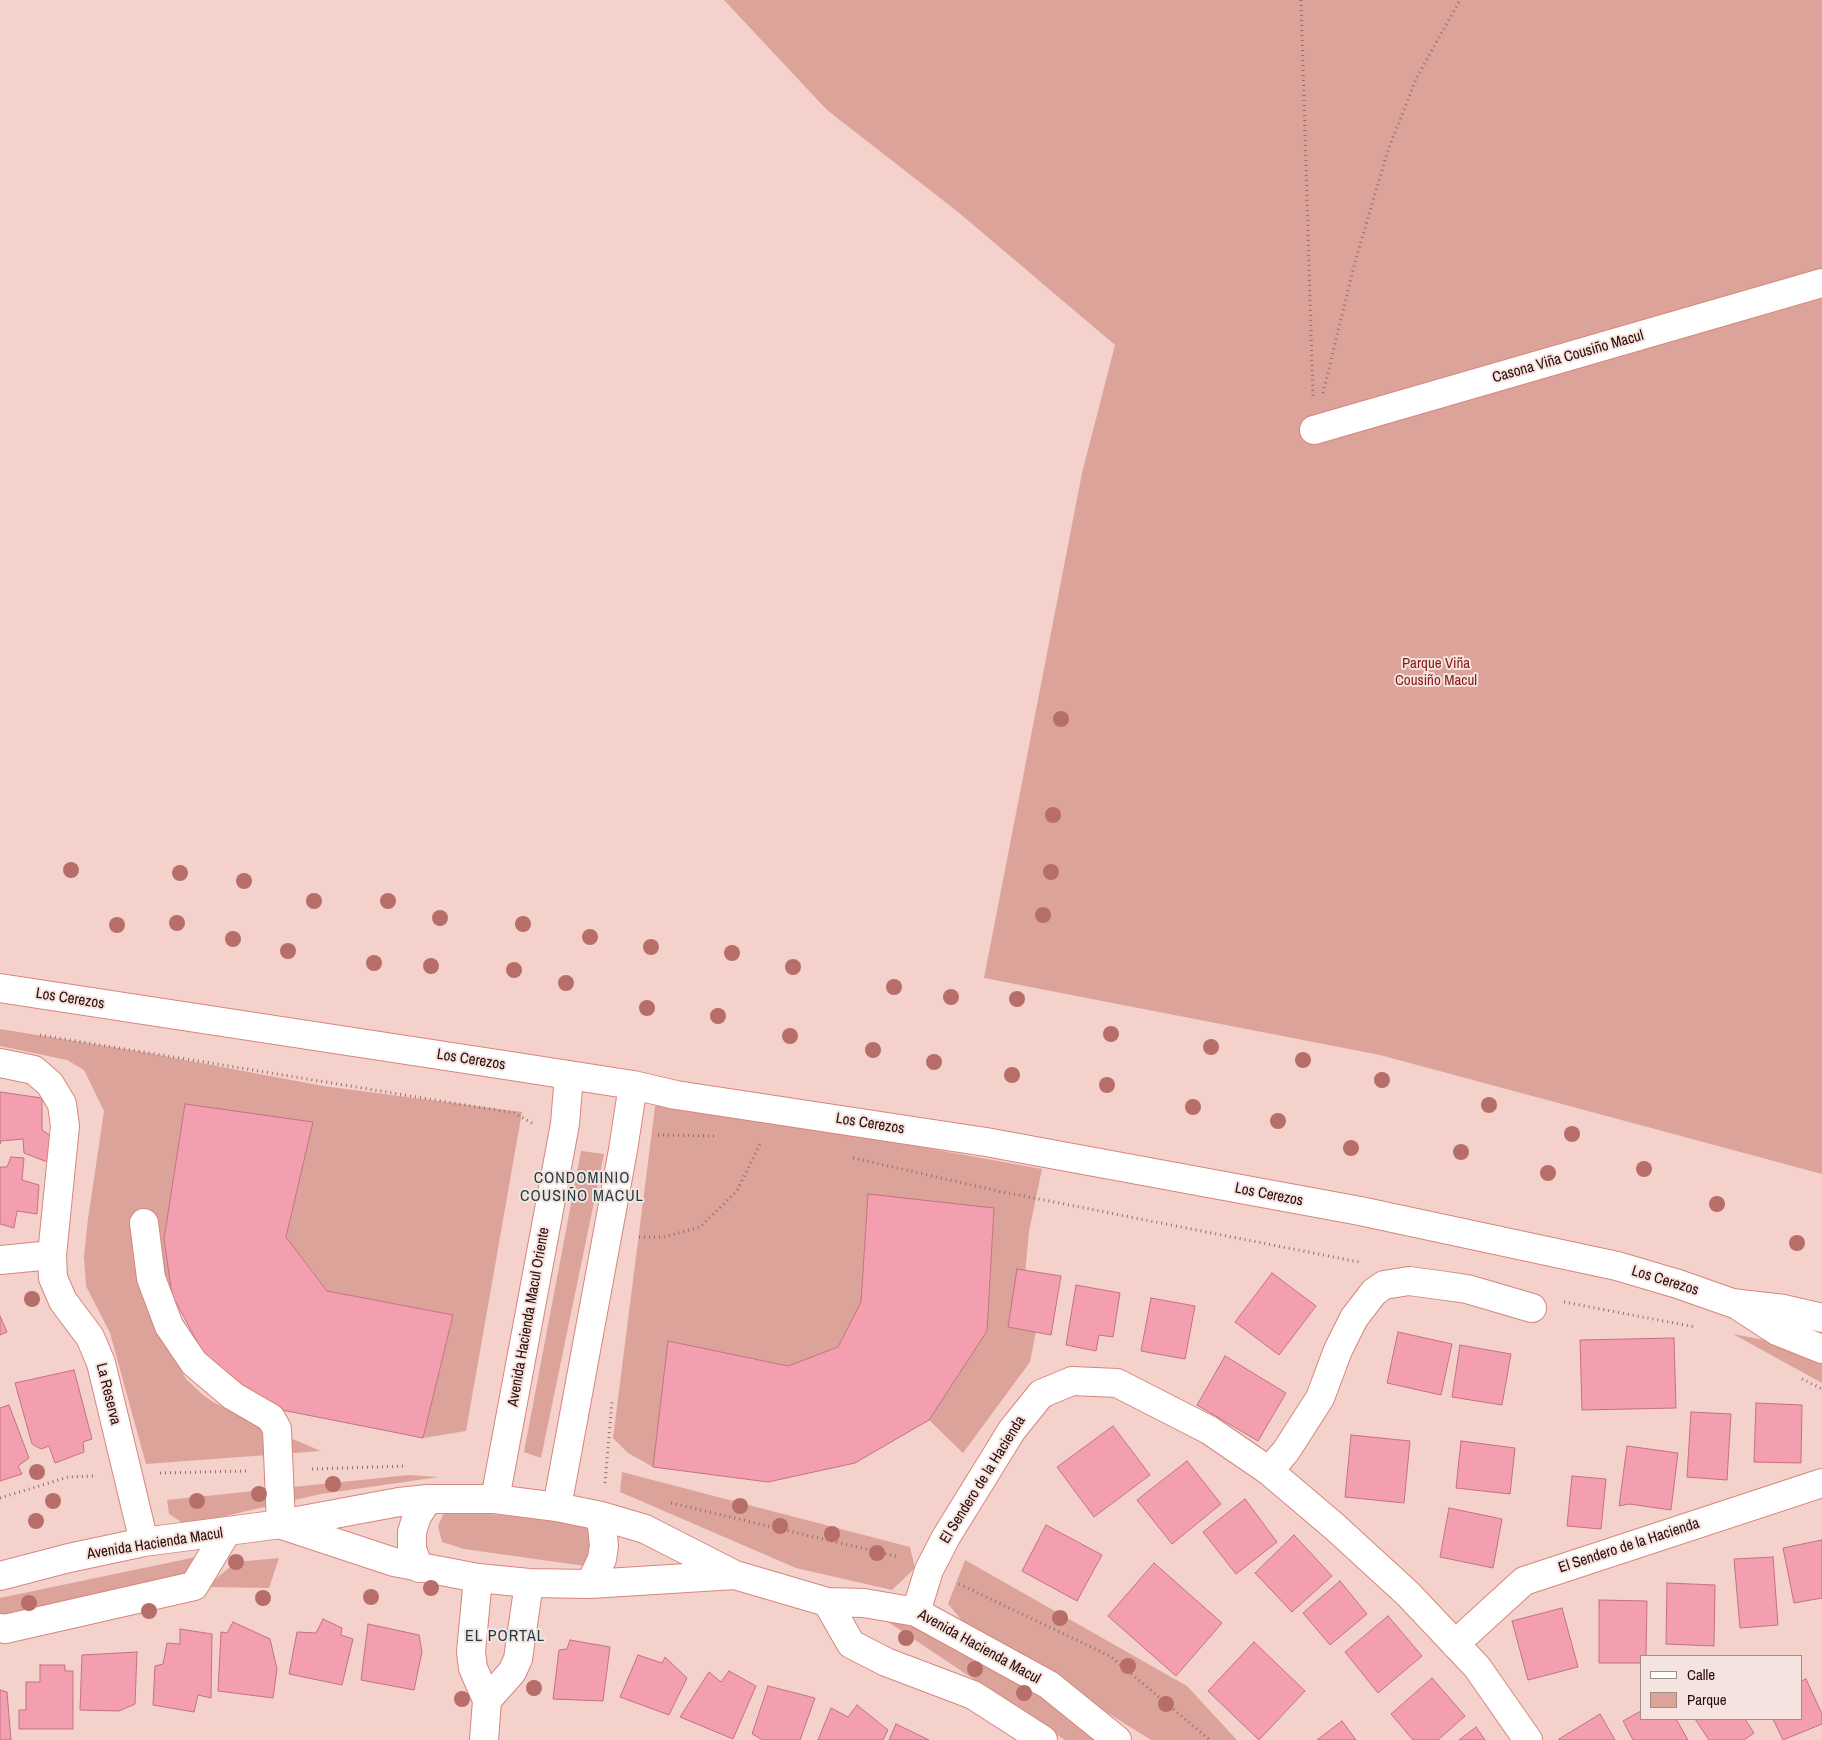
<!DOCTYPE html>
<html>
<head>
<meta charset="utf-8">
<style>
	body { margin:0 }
	#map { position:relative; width:1822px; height:1740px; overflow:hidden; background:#f5d1cc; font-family:"Archivo Narrow",sans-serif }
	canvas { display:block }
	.legend { position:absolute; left:1640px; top:1655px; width:162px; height:65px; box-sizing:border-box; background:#f5e3e0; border:1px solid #a38d8a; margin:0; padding:6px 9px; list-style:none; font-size:15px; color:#290b08 }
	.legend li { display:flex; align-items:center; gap:10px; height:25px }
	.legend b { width:25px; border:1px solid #a38d8a }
</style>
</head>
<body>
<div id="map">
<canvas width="1822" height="1740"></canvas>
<ul class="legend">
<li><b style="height:6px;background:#fff"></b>Calle</li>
<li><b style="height:14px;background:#dca39b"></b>Parque</li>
</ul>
</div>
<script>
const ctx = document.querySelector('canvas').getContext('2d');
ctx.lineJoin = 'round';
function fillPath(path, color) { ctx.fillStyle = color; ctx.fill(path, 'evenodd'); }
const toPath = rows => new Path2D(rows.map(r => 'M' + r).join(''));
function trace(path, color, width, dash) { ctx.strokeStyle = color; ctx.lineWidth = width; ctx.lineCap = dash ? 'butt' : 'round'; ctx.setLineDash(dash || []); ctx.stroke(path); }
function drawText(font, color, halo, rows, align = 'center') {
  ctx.font = font + ' "Archivo Narrow",sans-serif'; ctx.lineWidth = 4; ctx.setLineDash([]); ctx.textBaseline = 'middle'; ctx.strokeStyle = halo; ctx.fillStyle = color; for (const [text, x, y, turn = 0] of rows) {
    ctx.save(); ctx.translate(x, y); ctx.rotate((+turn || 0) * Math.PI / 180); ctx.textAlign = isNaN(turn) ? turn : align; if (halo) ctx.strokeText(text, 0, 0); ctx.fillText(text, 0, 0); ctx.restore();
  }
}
const green = toPath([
	[724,0,1822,0,1822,1174,1380,1055,984,978,1082,473,1115,345,958,212,827,110],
	[0,1029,148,1053,323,1086,522,1112,466,1431,423,1438,453,1315,327,1291,286,1237,312,1125,185,1104,164,1239,172,1295,162,1301,162,1336,186,1379,203,1395,213,1402,269,1429,321,1451,146,1464,110,1333,86,1286,84,1256,88,1219,104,1111,84,1070,67,1060,0,1046],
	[656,1099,1042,1169,1029,1231,1024,1285,1037,1326,1030,1362,963,1453,929,1420,987,1331,994,1209,868,1195,861,1302,838,1347,788,1366,668,1341,653,1467,628,1453,613,1438],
	[581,1151,604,1154,541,1458,524,1452],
	[1733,1334,1822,1351,1822,1383],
	[622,1472,910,1547,915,1568,892,1590,796,1568,620,1492],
	[409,1475,439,1477,321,1494,186,1525,169,1514,167,1500],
	[450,1510,589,1524,597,1542,585,1566,464,1549,442,1542,438,1526,443,1515],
	[196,1557,186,1588,0,1621,0,1598],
	[279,1558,269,1588,206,1587,236,1562],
	[965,1560,1187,1686,1237,1740,1151,1740,964,1623,948,1604],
	[914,1615,1112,1740,1065,1740,879,1616]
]);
const building = toPath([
	[0,1092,42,1098,42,1130,55,1139,50,1163,24,1153,23,1139,1,1141,0,1144,0,1092],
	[185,1104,313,1122,286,1237,327,1291,453,1315,423,1438,272,1408,212,1369,172,1295,164,1239,185,1104],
	[11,1157,24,1158,22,1180,39,1185,37,1214,17,1211,14,1228,0,1224,0,1167,7,1167,11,1157],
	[868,1194,994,1208,987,1331,929,1420,855,1463,768,1482,653,1467,668,1341,788,1366,838,1347,861,1302,868,1194],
	[1017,1269,1061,1276,1051,1335,1008,1327,1017,1269],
	[1272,1273,1316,1306,1279,1355,1235,1322,1272,1273],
	[1076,1285,1120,1293,1113,1337,1099,1335,1096,1351,1066,1345,1076,1285],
	[1151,1298,1195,1306,1185,1359,1141,1351,1151,1298],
	[0,1316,7,1332,0,1335,0,1316],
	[1398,1332,1452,1344,1441,1395,1387,1383,1398,1332],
	[1674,1338,1676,1408,1582,1410,1580,1340,1674,1338],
	[1460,1345,1511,1354,1502,1405,1452,1397,1460,1345],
	[1225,1356,1286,1393,1258,1441,1197,1405,1225,1356],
	[74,1370,92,1439,83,1442,84,1452,55,1463,49,1446,41,1449,32,1444,15,1383,74,1370],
	[1756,1403,1802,1405,1801,1463,1754,1462,1756,1403],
	[9,1405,29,1458,18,1466,22,1474,0,1481,0,1408,9,1405],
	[1691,1412,1731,1414,1727,1480,1687,1477,1691,1412],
	[1113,1426,1150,1475,1094,1517,1057,1467,1113,1426],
	[1351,1435,1410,1441,1404,1503,1345,1497,1351,1435],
	[1461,1441,1515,1448,1510,1494,1456,1488,1461,1441],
	[1627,1446,1678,1453,1671,1510,1629,1504,1619,1506,1627,1446],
	[1187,1461,1221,1504,1172,1544,1137,1500,1187,1461],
	[1572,1476,1606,1479,1601,1529,1567,1526,1572,1476],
	[1245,1499,1277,1542,1236,1574,1203,1532,1245,1499],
	[1449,1508,1502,1519,1493,1568,1440,1557,1449,1508],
	[1046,1525,1102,1555,1077,1601,1022,1571,1046,1525],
	[1294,1535,1332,1576,1292,1612,1255,1573,1294,1535],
	[1822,1540,1822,1598,1794,1603,1783,1548,1822,1540],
	[1773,1557,1778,1625,1740,1628,1734,1559,1773,1557],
	[1154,1563,1222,1623,1176,1676,1108,1616,1154,1563],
	[1340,1581,1367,1614,1330,1645,1303,1613,1340,1581],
	[1667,1583,1715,1585,1714,1646,1666,1644,1667,1583],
	[1599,1600,1647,1601,1646,1656,1641,1656,1641,1663,1599,1663,1599,1600],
	[1562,1608,1578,1667,1528,1680,1512,1621,1562,1608],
	[1388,1616,1422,1656,1378,1693,1345,1652,1388,1616],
	[323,1619,342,1628,341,1635,353,1639,342,1685,289,1674,297,1632,316,1633,323,1619],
	[233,1622,270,1639,277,1669,273,1698,218,1691,221,1632,227,1633,233,1622],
	[368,1624,419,1635,422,1652,414,1690,361,1680,368,1624],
	[180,1629,212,1634,211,1698,198,1695,194,1712,153,1705,155,1666,163,1664,167,1643,180,1644,180,1629],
	[570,1640,610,1647,603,1701,553,1699,559,1650,567,1649,570,1640],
	[1254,1642,1305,1691,1259,1740,1208,1691,1254,1642],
	[137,1652,135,1704,119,1711,80,1710,82,1655,137,1652],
	[638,1655,662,1663,665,1657,687,1678,669,1715,620,1697,638,1655],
	[40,1665,65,1665,65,1671,73,1671,73,1729,19,1729,19,1710,26,1710,26,1682,40,1682,40,1665],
	[729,1671,756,1686,733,1739,680,1717,709,1672,721,1682,729,1671],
	[1432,1678,1465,1716,1438,1740,1413,1740,1391,1714,1432,1678],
	[1806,1679,1822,1714,1822,1724,1783,1740,1773,1719,1801,1719,1801,1681,1806,1679],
	[768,1686,815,1698,800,1740,763,1740,752,1734,768,1686],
	[0,1690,7,1692,11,1740,0,1740,0,1690],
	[857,1705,888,1730,883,1740,818,1740,831,1708,848,1717,857,1705],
	[1641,1711,1641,1719,1676,1719,1688,1740,1633,1740,1623,1721,1641,1711],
	[1600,1714,1615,1740,1559,1740,1559,1739,1600,1714],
	[1695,1719,1745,1719,1754,1733,1744,1740,1709,1740,1695,1719],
	[1342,1721,1356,1740,1317,1740,1342,1721],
	[896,1724,929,1740,889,1740,896,1724],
	[1476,1727,1485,1740,1459,1740,1476,1727]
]);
const path = toPath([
	[1301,0,1313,397],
	[1323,393,1355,262,1388,150,1417,77,1460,0],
	[40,1035,514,1113,532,1123],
	[658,1135,714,1136],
	[853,1158,998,1191,1359,1262],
	[639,1237,664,1237,700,1227,737,1191,761,1142],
	[1564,1302,1695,1327],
	[1802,1379,1822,1389],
	[312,1469,406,1466],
	[160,1473,246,1471],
	[605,1483,612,1402],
	[0,1498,68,1477,94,1476],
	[671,1503,899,1557],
	[959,1584,1110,1656,1210,1740]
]);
const minor = toPath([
	[1314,430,1822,283],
	[0,988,511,1066,633,1085,676,1095,986,1142,1360,1211,1617,1266,1678,1284,1732,1303,1784,1309,1822,1318],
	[0,1063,34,1070,50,1084,62,1104,65,1126,52,1255],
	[144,1223,151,1278,169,1326,194,1363,233,1396,271,1418,277,1429,281,1524],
	[0,1260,52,1255,53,1278,63,1301,90,1337,101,1363,144,1542],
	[1740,1307,1777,1331,1822,1349],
	[1269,1471,1286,1451,1320,1398,1338,1350,1354,1318,1374,1292,1384,1285,1409,1281,1439,1285,1467,1289,1532,1308],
	[495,1499,565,1124,569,1075],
	[557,1507,623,1150,633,1085],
	[282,1525,394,1562,478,1578,529,1583,590,1584,735,1575],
	[419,1568,412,1549,412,1532,417,1516,428,1499],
	[0,1576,69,1558,144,1542,281,1524,399,1502,428,1499,495,1499,557,1507,601,1516,645,1529,735,1575,827,1602,864,1603,916,1612,1049,1685,1117,1740],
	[478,1578,471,1652,473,1668,487,1700,484,1740],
	[590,1584,602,1559,604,1546,601,1516],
	[827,1602,851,1644,886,1662,973,1695,1043,1740],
	[916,1612,929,1570,946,1537,1012,1430,1041,1394,1072,1381,1117,1383,1209,1430,1269,1471,1335,1527,1408,1594,1477,1667,1528,1740],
	[0,1628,5,1629,194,1586,226,1533],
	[1455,1644,1524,1581,1822,1483],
	[487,1700,512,1672,518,1659,529,1583]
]);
const trees = [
	[1061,719],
	[1053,815],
	[71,870],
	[1051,872],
	[180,873],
	[244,881],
	[314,901],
	[388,901],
	[1043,915],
	[440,918],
	[177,923],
	[523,924],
	[117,925],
	[590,937],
	[233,939],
	[651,947],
	[288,951],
	[732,953],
	[374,963],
	[431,966],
	[793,967],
	[514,970],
	[566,983],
	[894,987],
	[951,997],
	[1017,999],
	[647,1008],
	[718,1016],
	[1111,1034],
	[790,1036],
	[1211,1047],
	[873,1050],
	[1303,1060],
	[934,1062],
	[1012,1075],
	[1382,1080],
	[1107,1085],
	[1489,1105],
	[1193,1107],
	[1278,1121],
	[1572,1134],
	[1351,1148],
	[1461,1152],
	[1644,1169],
	[1548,1173],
	[1717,1204],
	[1797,1243],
	[32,1299],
	[37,1472],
	[333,1484],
	[259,1494],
	[53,1501],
	[197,1501],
	[740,1506],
	[36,1521],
	[780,1526],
	[832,1534],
	[877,1553],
	[236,1562],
	[431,1588],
	[371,1597],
	[263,1598],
	[29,1603],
	[149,1611],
	[1060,1618],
	[906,1638],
	[1128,1666],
	[975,1669],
	[534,1688],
	[1024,1693],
	[462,1699],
	[1166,1704]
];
const streetNames = [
	["Casona Viña Cousiño Macul",1568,357,-16],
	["Los Cerezos",70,999,9],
	["Los Cerezos",471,1060,9],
	["Los Cerezos",870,1124,9],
	["Los Cerezos",1269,1195,11],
	["Los Cerezos",1665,1281,17],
	["Avenida Hacienda Macul Oriente",529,1317,-80],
	["La Reserva",108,1394,76],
	["El Sendero de la Hacienda",983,1480,-58],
	["Avenida Hacienda Macul",155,1544,-9],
	["El Sendero de la Hacienda",1629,1546,-18],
	["Avenida Hacienda Macul",979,1647,29]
];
const parkNames = [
	["Parque Viña",1436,664],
	["Cousiño Macul",1436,681]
];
const neighbourhoodNames = [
	["CONDOMINIO",582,1179],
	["COUSIÑO MACUL",582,1197],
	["EL PORTAL",505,1637]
];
fillPath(green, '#dca39b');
fillPath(building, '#f49faf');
trace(building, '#c27282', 1);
trace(minor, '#d7867b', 30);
trace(path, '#906f6b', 3, [1, 4]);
trace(minor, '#fff', 28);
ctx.fillStyle = '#b76d68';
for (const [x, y] of trees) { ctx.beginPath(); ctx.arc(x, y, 8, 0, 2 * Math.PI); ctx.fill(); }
drawText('15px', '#290b08', '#f5e3e0', streetNames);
drawText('15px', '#851b17', '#f5e3e0', parkNames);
ctx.letterSpacing = '1px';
drawText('16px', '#1b3d42', '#f5e3e0', neighbourhoodNames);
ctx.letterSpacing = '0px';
</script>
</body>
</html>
